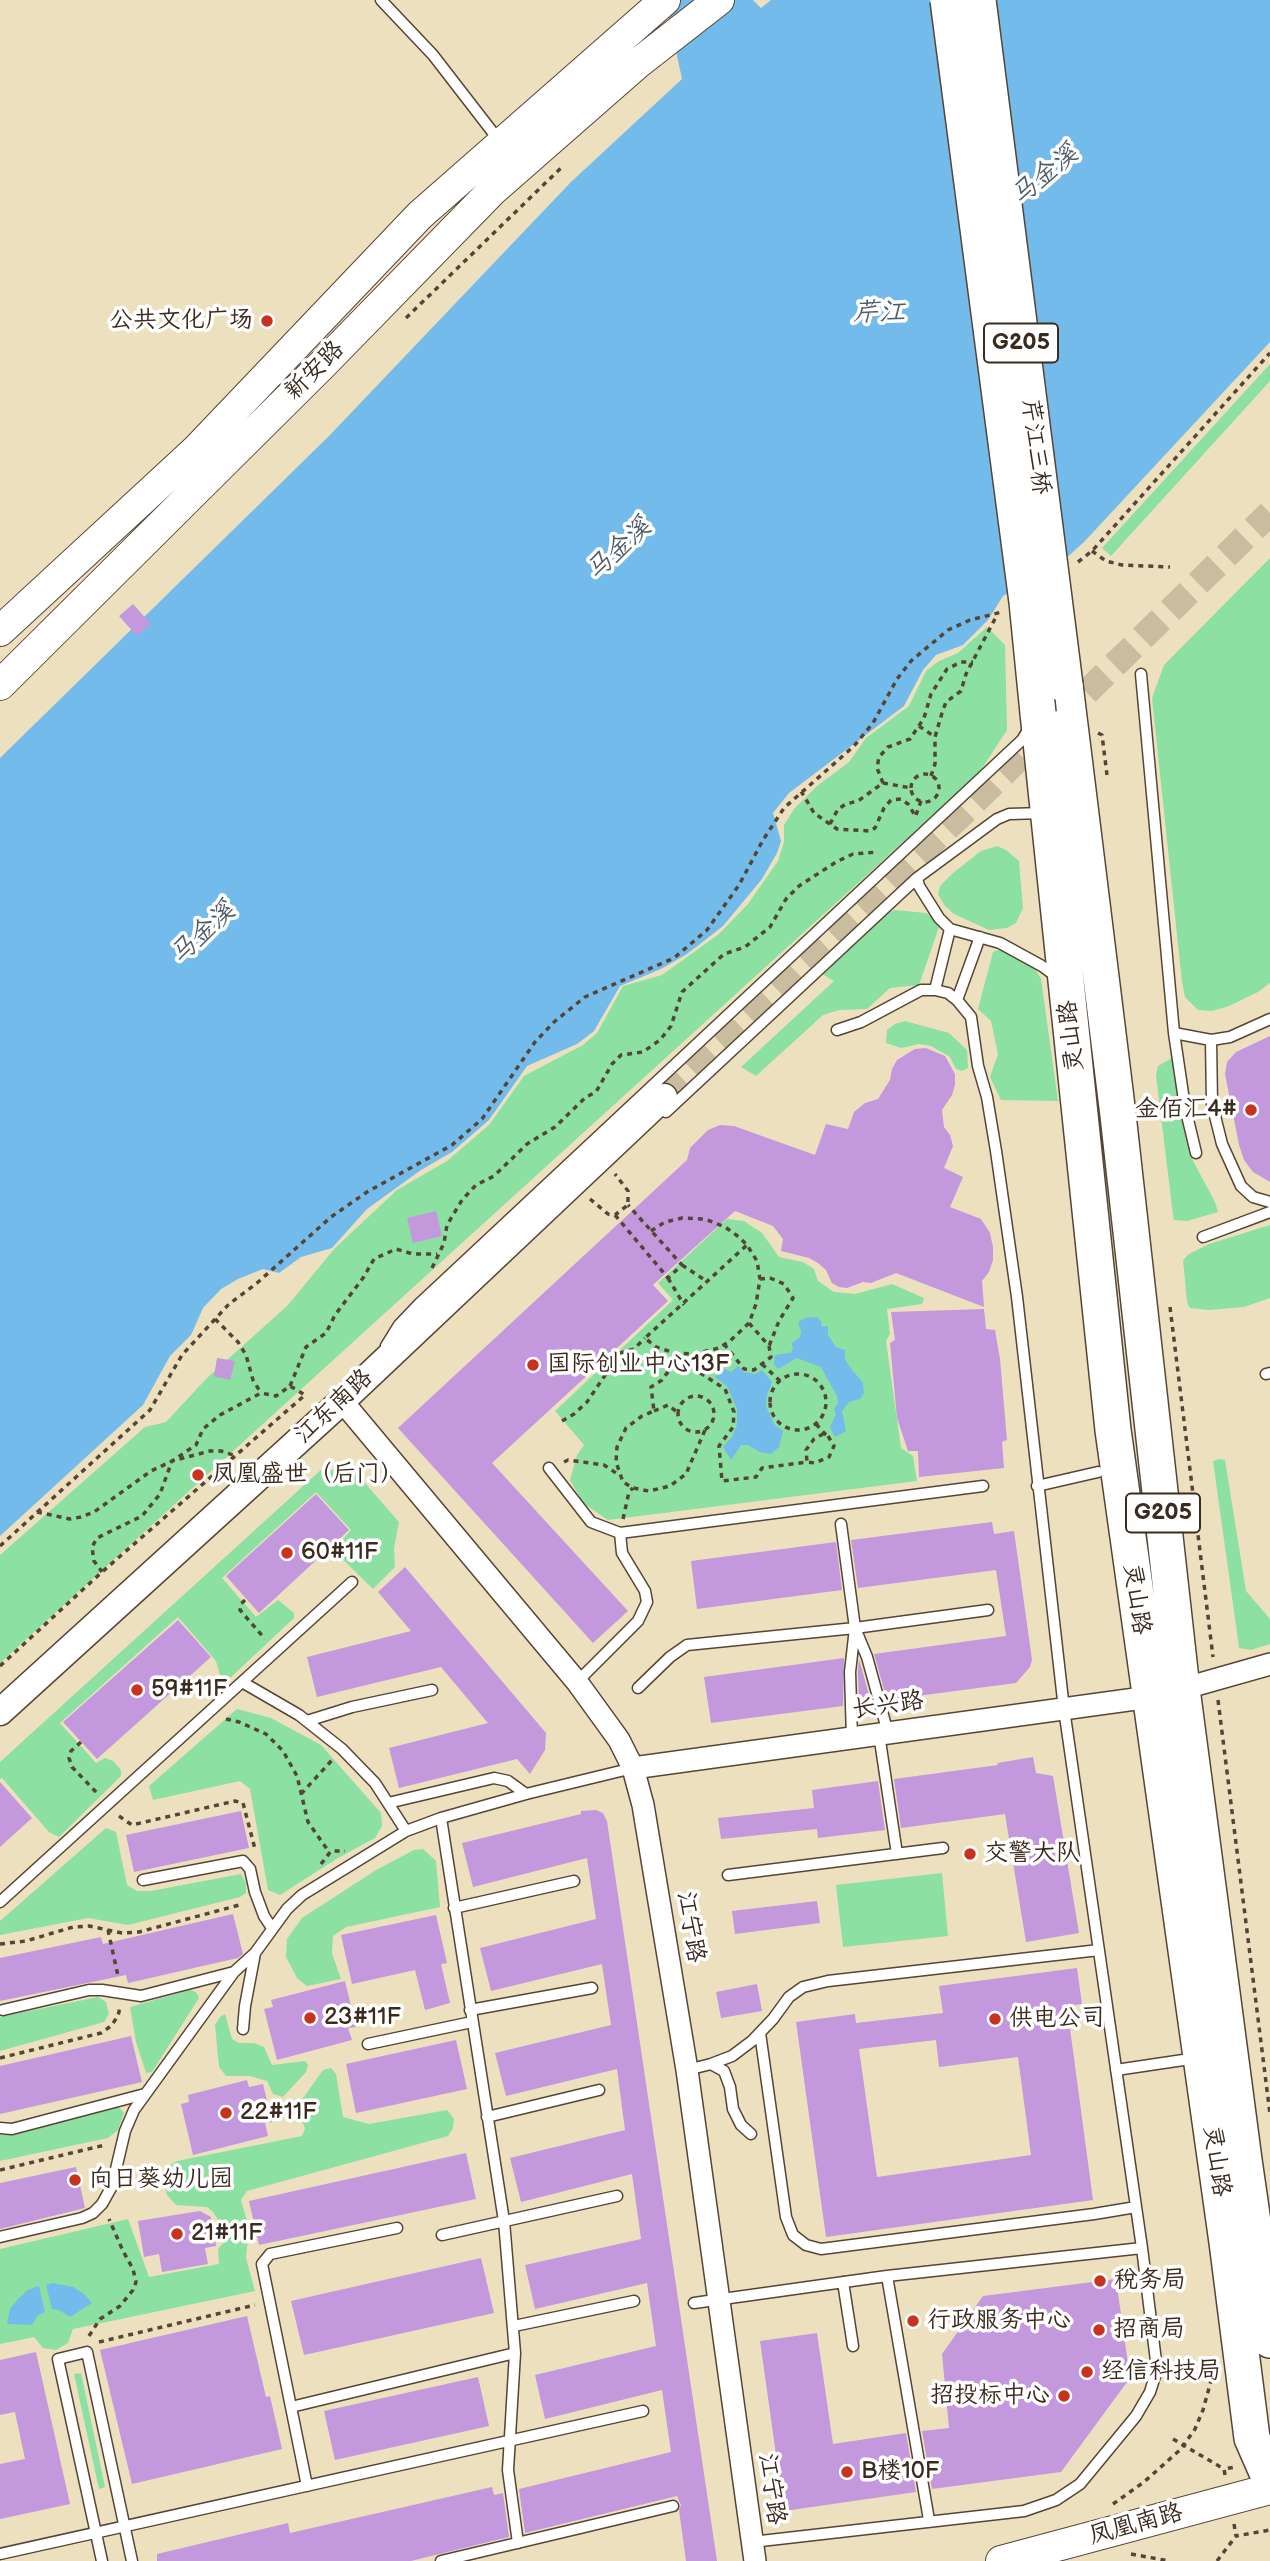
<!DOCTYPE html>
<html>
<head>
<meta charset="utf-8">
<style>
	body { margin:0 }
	canvas { display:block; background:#ede0bf }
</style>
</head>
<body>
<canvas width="1270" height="2561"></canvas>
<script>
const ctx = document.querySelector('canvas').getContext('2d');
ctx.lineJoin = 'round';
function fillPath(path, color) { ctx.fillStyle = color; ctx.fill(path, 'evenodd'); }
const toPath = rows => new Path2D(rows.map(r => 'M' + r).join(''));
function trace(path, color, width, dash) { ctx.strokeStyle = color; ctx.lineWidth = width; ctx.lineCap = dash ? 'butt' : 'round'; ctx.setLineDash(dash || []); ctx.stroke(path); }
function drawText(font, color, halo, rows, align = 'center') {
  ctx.font = font + ' "Balsamiq Sans","LXGW WenKai TC",sans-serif'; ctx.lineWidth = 7; ctx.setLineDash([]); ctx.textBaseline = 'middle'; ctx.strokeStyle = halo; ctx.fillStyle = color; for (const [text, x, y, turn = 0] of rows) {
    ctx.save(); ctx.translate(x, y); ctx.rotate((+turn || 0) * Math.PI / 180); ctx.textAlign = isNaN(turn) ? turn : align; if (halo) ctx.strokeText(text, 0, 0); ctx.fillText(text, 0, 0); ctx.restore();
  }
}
const green = toPath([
	[1270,364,1270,381,1111,556,1102,548],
	[1270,558,1270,983,1258,992,1229,1006,1212,1011,1198,1010,1185,997,1182,982,1152,698,1164,665],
	[987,627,1005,645,1007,730,979,773,0,1663,0,1555,145,1427,166,1422,207,1378,288,1305,335,1248,397,1190,447,1161,489,1125,524,1076,583,1045,597,1033,623,986,662,975,719,934,748,904,778,861,784,842,784,825,794,809,817,786,849,762,866,738,909,706,926,671,939,661,958,653],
	[997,846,1006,850,1019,861,1023,908,1016,923,1007,928,989,930,954,914,945,906,938,894,940,886,953,873,981,851],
	[895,910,926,913,935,920,939,927,919,985,890,988,867,1009,839,1010,823,1015,756,1076,741,1067,834,981,822,974,852,941,876,919],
	[1008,946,1029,958,1041,979,1058,1101,1001,1100,990,1077,998,1054,991,1021,978,1009,993,952],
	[905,1021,949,1033,967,1050,968,1068,962,1071,956,1069,950,1057,931,1046,919,1044,901,1048,886,1043,887,1030,895,1024],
	[1174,1057,1192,1159,1215,1202,1218,1212,1187,1221,1174,1220,1173,1215,1156,1075,1158,1066],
	[727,1219,744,1221,762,1233,779,1257,803,1262,814,1269,818,1281,834,1292,855,1294,892,1284,924,1298,922,1304,887,1309,890,1334,886,1341,901,1448,913,1456,917,1481,608,1520,583,1503,570,1480,577,1455,584,1445,555,1411,673,1300,658,1283],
	[1270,1225,1270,1298,1244,1307,1209,1310,1190,1308,1187,1302,1183,1260,1189,1254,1209,1244],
	[1220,1459,1225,1460,1246,1591,1270,1619,1270,1644,1251,1650,1239,1648,1238,1640,1213,1461],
	[323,1468,358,1475,399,1522,394,1548,395,1567,373,1589,333,1550,351,1530,316,1492,222,1578,256,1617,278,1600,294,1613,294,1618,230,1678,220,1675,216,1661,178,1617,60,1723,96,1763,105,1758,113,1761,121,1770,121,1776,59,1837,49,1832,2,1778,0,1779,0,1762],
	[237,1709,271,1718,321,1745,381,1813,382,1826,375,1838,338,1858,280,1895,268,1890,250,1789,240,1781,153,1800,149,1786],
	[106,1828,116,1832,127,1885,137,1891,151,1891,241,1874,246,1883,246,1893,240,1897,128,1925,88,1918,0,1935,0,1921],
	[423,1849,436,1861,440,1907,346,1927,333,1936,332,1953,341,1979,307,1986,297,1978,286,1957,287,1939,302,1918,376,1870,414,1850],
	[942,1873,948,1936,843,1947,836,1885],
	[190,1990,196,1992,199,1998,152,2072,146,2073,136,2042,130,2007],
	[98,1997,106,2002,109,2014,104,2022,0,2051,0,2017],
	[225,2014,232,2039,239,2043,254,2043,264,2047,272,2065,305,2061,308,2065,306,2072,283,2097,273,2094,267,2081,250,2076,226,2076,219,2067,215,2025,220,2017],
	[331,2068,336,2074,343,2117,369,2124,447,2110,454,2119,453,2128,448,2136,247,2191,241,2200,249,2228,246,2258,255,2291,73,2329,68,2343,56,2350,43,2348,34,2337,0,2344,0,2249,128,2219,149,2277,219,2264,218,2249,224,2242,223,2228,213,2212,207,2207,176,2205,167,2195,163,2177,167,2167,177,2161,302,2136,305,2129,299,2111,301,2101,323,2070],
	[114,2107,120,2108,124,2113,118,2130,108,2138,0,2161,0,2135,17,2134],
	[81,2373,105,2487,99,2489,74,2374]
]);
const water = toPath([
	[665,0,753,0,761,8,771,0,1270,0,1270,342,1084,542,1064,560,1003,596,988,620,963,645,936,655,923,670,904,706,789,793,773,813,781,841,777,853,762,879,723,926,687,954,661,969,620,986,594,1031,577,1044,527,1066,489,1120,452,1152,421,1170,367,1209,332,1248,301,1257,279,1273,263,1269,238,1279,221,1289,203,1308,191,1335,170,1356,143,1405,0,1536,0,758,329,436,571,182,682,79],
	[817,1317,821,1321,822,1327,828,1326,828,1335,836,1347,845,1350,845,1359,849,1366,863,1383,864,1393,860,1399,849,1402,842,1411,846,1431,835,1437,830,1427,836,1414,834,1409,838,1403,837,1396,821,1367,797,1358,778,1369,774,1364,775,1355,790,1353,793,1349,792,1343,800,1337,801,1331,798,1322,805,1318],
	[738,1366,743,1372,755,1374,762,1370,772,1382,767,1395,766,1406,774,1424,783,1431,779,1447,771,1454,760,1452,748,1445,741,1445,731,1460,723,1447,732,1437,737,1424,737,1409,727,1386,715,1377,724,1369,731,1372],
	[53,2283,73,2287,84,2294,92,2303,70,2317,59,2310,52,2309,46,2285],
	[39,2286,45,2312,38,2315,32,2325,7,2324,10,2309,18,2299,28,2290]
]);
const building = toPath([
	[133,604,151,624,137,636,119,616],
	[1270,1036,1270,1182,1253,1172,1244,1160,1239,1145,1225,1074,1227,1062,1236,1052],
	[926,1048,945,1056,955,1074,955,1085,952,1095,942,1110,944,1127,950,1135,953,1146,944,1168,963,1177,950,1207,981,1219,990,1233,993,1247,993,1260,989,1272,982,1281,984,1307,896,1273,871,1283,863,1282,847,1288,839,1287,832,1283,826,1270,818,1263,809,1258,781,1251,783,1239,773,1226,735,1211,653,1285,668,1301,492,1463,628,1611,593,1643,398,1428,687,1160,690,1148,708,1130,720,1125,734,1126,815,1155,826,1124,848,1129,854,1112,865,1103,878,1099,890,1080,892,1069,897,1060,915,1049],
	[436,1211,442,1236,413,1243,407,1218],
	[984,1309,986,1329,995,1330,1000,1359,1007,1440,1002,1442,1004,1468,919,1477,918,1451,908,1451,897,1418,890,1343,895,1340,891,1312],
	[217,1358,235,1361,230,1380,214,1376],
	[316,1494,349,1530,259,1613,226,1576],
	[992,1522,994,1534,1014,1531,1032,1660,1030,1667,1016,1683,887,1700,874,1654,1006,1636,996,1570,858,1588,851,1540],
	[836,1542,842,1590,697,1609,691,1561],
	[405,1567,546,1733,545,1750,530,1774,517,1759,399,1788,389,1748,488,1723,441,1667,317,1697,307,1657,411,1631,378,1592],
	[178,1620,211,1657,97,1759,63,1722],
	[844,1658,843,1706,711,1723,704,1677],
	[859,1659,871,1702,859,1704,858,1672],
	[1033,1757,1036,1773,1053,1776,1079,1933,1026,1942,1005,1814,901,1828,894,1779,998,1765,997,1763],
	[878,1781,885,1830,818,1838,817,1829,721,1839,718,1818,814,1808,812,1790],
	[0,1782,32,1818,0,1847],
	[596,1810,603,1813,607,1821,717,2561,686,2561,679,2510,681,2505,677,2496,525,2533,519,2489,671,2452,662,2390,545,2419,535,2375,656,2346,647,2283,535,2309,525,2265,641,2239,632,2174,521,2202,510,2158,625,2130,617,2069,506,2096,495,2053,611,2025,602,1964,491,1991,480,1948,596,1919,587,1858,473,1887,462,1843,581,1814,581,1811],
	[241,1811,249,1848,134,1872,126,1835],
	[817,1901,820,1923,735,1934,732,1911],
	[233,1914,243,1954,238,1958,128,1983,126,1975,0,2001,0,1958,101,1937,103,1944],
	[436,1915,447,1963,441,1964,450,2003,425,2010,415,1970,352,1984,341,1935],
	[1077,1968,1082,2004,1067,2006,1093,2200,826,2237,796,2022,855,2014,856,2023,943,2013,939,1986],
	[936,2040,939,2067,1018,2057,1031,2155,877,2177,859,2049],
	[345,1981,356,2027,348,2028,352,2040,277,2060,264,2009,273,2007,271,2000],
	[757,1984,762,2011,721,2018,716,1992],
	[131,2036,142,2082,0,2114,0,2066],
	[456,2040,467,2089,356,2113,346,2064],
	[247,2080,249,2087,263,2084,272,2122,265,2123,268,2136,193,2155,181,2104,189,2102,188,2095],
	[466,2153,476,2199,259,2245,249,2201],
	[76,2167,85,2208,0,2229,0,2183],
	[200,2211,211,2217,216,2246,205,2248,208,2264,162,2272,159,2254,144,2257,138,2221],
	[481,2258,494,2313,304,2355,291,2301],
	[1116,2279,1130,2378,1061,2472,932,2489,922,2431,949,2428,942,2354,983,2296],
	[247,2316,266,2397,270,2396,282,2449,132,2484,100,2350],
	[817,2333,833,2444,906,2433,916,2492,784,2511,760,2341],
	[36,2352,70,2504,0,2519,0,2464,25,2459,15,2412,0,2415,0,2360],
	[478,2377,489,2426,335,2460,324,2411],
	[492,2487,494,2495,503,2493,509,2537,411,2561,157,2561,157,2554,288,2523,290,2533]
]);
const tertiaryTunnel = toPath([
	[664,1097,963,813,1270,513]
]);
const path = toPath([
	[406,318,564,165],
	[1092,551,1106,561,1122,565,1170,567],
	[1078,562,1092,551,1270,353],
	[919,726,935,737],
	[1098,733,1102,735,1107,775],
	'911 788a14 14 0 1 1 28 0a14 14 0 1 1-28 0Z',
	[931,776,935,764,935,737,942,713,946,702,961,691,966,674,997,615],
	[883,783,877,768,879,757,888,747,910,739,924,718,931,694,947,669,961,662,973,662],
	[883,783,911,788],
	[801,791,814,813,837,829,870,831,875,828,884,808,891,800,901,799,908,804,916,817],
	[916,815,921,801],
	[830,824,838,809,846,804,858,801,883,783],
	[590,1199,608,1214,615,1215,628,1205,628,1191,615,1174],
	[615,1215,668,1278,682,1265,628,1205],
	[651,1231,665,1222,682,1218,705,1219,725,1227,739,1237,747,1245,757,1261,760,1279,756,1304,749,1323,730,1341,719,1348,694,1354,675,1353,656,1347,645,1338,747,1245],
	[682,1265,708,1282],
	[432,1268,444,1243,447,1225,462,1200,476,1185,494,1176,527,1144,555,1127,586,1097,596,1092,612,1064,621,1055,643,1052,660,1040,671,1026,682,992,724,954,745,947,770,927,786,899,799,886,836,862,853,854,878,852],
	[668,1278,684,1305],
	[760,1279,770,1278,784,1284,793,1298,779,1321,769,1346],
	[1170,1307,1213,1657],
	[215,1319,238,1342,246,1355,253,1380,261,1393],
	[724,1344,744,1369,754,1370,771,1357,769,1346,749,1323],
	[675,1353,670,1369,662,1380,651,1387,654,1411,642,1416,626,1428,617,1447,616,1462,623,1482,633,1488,649,1491,670,1486,686,1474,705,1430],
	[694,1354,699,1372,725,1389,734,1412,733,1427,719,1446,722,1481,756,1477,762,1468,807,1462,806,1450,814,1439,823,1434,828,1436,834,1446,829,1457,815,1463,807,1462],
	[762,1364,780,1381],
	'770 1402a28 28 0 1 1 56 0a28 28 0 1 1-56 0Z',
	[290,1386,306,1347,326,1333,335,1315,363,1278,374,1259,396,1249,413,1254,437,1254],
	'678 1414a18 18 0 1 1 36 0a18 18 0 1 1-36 0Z',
	[654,1411,668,1405,677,1412],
	[562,1421,574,1414,587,1402,620,1353,634,1349,645,1338],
	[816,1424,826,1435],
	[564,1462,568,1460,604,1465,619,1475],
	[37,1512,70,1519,81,1517,94,1512,151,1471,172,1461,210,1451,221,1451,236,1456],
	[623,1519,629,1492,633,1488],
	[0,1546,150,1410,182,1355,229,1304,257,1283,331,1217,367,1192,452,1145,482,1119,535,1042,554,1022,585,997,674,958,707,930,739,885,763,840,784,808,854,746,873,723,897,679,911,661,948,630,970,620,1002,612],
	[245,1600,241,1604,240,1610,265,1639],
	[0,1666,102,1572,305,1395,290,1386,276,1396,261,1393,220,1415,203,1429,196,1445,172,1461,160,1494,142,1516,97,1538,92,1547,94,1561,102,1572],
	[1218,1700,1270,2114],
	[226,1719,239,1722,266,1734,283,1751,297,1776,308,1822,329,1852],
	[81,1742,71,1751,69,1758,72,1767,97,1793],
	[301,1794,333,1759],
	[119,1816,132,1825,235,1801,243,1803,255,1849],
	[321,1864,331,1851,345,1851],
	[108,1930,118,1976],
	[0,1944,26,1941,73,1927,89,1926,122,1933,139,1932,243,1904],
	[0,2058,101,2033,111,2026,118,2016,120,2007],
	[0,2170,105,2145],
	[89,2336,100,2319,120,2306,133,2290,136,2282,133,2269,123,2251,109,2219],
	[99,2342,255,2305],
	[1173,2439,1224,2469],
	[1225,2475,1224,2469,1235,2467],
	[1113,2504,1144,2482,1181,2449,1195,2429,1203,2410,1214,2370],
	[1234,2524,1236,2536,1270,2530],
	[1131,2554,1169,2561],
	[1217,2561,1236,2536]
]);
const service = toPath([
	[381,0,433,55,501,143],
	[1141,674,1174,1033,1185,1107,1196,1153],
	[917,878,919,886,939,918,950,929,1000,943,1042,966,1057,977],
	[935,990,950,929],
	[957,1000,980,937],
	[1174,1033,1211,1040,1230,1037,1270,1019],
	[1211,1040,1212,1104,1222,1144,1241,1186,1253,1197,1270,1202],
	[666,1112,917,878,997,819,1009,814,1045,813],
	[1203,1237,1270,1212],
	[386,1346,399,1325,419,1304,1022,740,1030,727],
	[1266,1374,1270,1373],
	[549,1468,591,1522,620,1533,622,1553,645,1591,647,1602,638,1621,577,1682],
	[1037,1486,1098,1472],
	[841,1524,855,1628,867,1657,888,1733],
	[620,1533,983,1486],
	[242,1682,299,1715,342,1749,375,1783,406,1831],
	[638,1688,670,1657,687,1645,855,1628,988,1610],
	[307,1721,352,1707,432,1690],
	[879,1734,897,1854],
	[852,1738,850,1672,855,1628],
	[388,1803,494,1778,508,1781,526,1794],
	[441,1818,504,2221,515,2353,508,2470,518,2543],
	[728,1875,943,1848],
	[143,1880,243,1861,250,1869,255,1892,264,1916,272,1928],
	[0,1902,352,1582],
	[454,1908,574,1881],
	[3,2010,89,1990,102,1990,141,1996,234,1972],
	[470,2010,592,1988],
	[243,2029,245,2006,255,1953],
	[760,2033,786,2217,793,2235,806,2245,821,2249,1094,2214,1136,2207],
	[368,2044,472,2022],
	[711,2064,724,2071,730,2087,733,2109,741,2125,751,2134],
	[687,2070,711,2064,732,2056,752,2041,773,2019,789,1997,803,1987,828,1981,1099,1950],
	[1116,2070,1190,2059],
	[487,2117,599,2090],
	[0,2128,12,2129,145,2094],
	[442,2235,617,2196],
	[0,2237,82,2218,93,2213,102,2204,112,2186,125,2131,134,2110,234,1972,255,1953,287,1909,302,1895,406,1831,441,1818,526,1794,633,1768],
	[887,2276,929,2520],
	[843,2282,853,2346],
	[694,2303,887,2276,1142,2248],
	[514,2326,634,2301],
	[291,2407,515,2353],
	[307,2486,262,2264,270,2254,397,2228],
	[752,2542,1024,2511,1056,2500,1080,2484,1136,2416,1150,2392,1155,2376,1156,2361,1142,2248,1064,1709,1017,1297,996,1151,987,1097,978,1066,971,1017,957,1000,948,993,935,990,921,990,861,1022,837,1030],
	[0,2554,643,2411],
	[102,2561,58,2359,87,2352,132,2561],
	[441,2561,673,2506]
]);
const minor = toPath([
	[342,1401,577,1682,619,1740,633,1768,643,1805,687,2070,755,2561],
	[1182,1689,1270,1664],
	[633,1768,1150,1697]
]);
const tertiary = toPath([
	[0,1712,342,1401,664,1097]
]);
const secondary = toPath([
	[0,631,196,450,420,215,665,0],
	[0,685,323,364,492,191,637,64,719,0],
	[1001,2561,1270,2489]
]);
const trunk = toPath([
	[1065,685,1118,1115,1182,1689,1244,2160,1270,2340],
	[1038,713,1113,1430,1227,2242,1252,2438,1270,2479]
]);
const trunkBridge = toPath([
	[948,0,1027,602,1038,713],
	[978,0,1065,685]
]);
const markers = [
	[267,321,7,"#c8321e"],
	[1251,1110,7,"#c8321e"],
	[533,1365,7,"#c8321e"],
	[198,1475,7,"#c8321e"],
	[287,1553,7,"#c8321e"],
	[137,1690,7,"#c8321e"],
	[970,1854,7,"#c8321e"],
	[310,2018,7,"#c8321e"],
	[995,2019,7,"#c8321e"],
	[226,2113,7,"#c8321e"],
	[75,2180,7,"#c8321e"],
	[177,2234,7,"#c8321e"],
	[1100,2281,7,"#c8321e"],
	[913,2321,7,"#c8321e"],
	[1099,2330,7,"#c8321e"],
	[1087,2372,7,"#c8321e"],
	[1064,2396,7,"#c8321e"],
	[847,2472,7,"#c8321e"]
];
const shields = [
	[1021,343,74],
	[1163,1513,74]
];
const shieldNames = [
	["G205",1021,343],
	["G205",1163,1513]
];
const poiNames = [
	["公共文化广场",253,321,"right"],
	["金佰汇4#",1237,1110,"right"],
	["国际创业中心13F",547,1365],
	["凤凰盛世（后门）",212,1475],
	["60#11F",301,1553],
	["59#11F",151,1690],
	["交警大队",984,1854],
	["23#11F",324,2018],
	["供电公司",1009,2019],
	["22#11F",240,2113],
	["向日葵幼儿园",89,2180],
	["21#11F",191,2234],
	["税务局",1114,2281],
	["行政服务中心",927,2321],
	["招商局",1113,2330],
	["经信科技局",1101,2372],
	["招投标中心",1050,2396,"right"],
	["B楼10F",861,2472]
];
const streetNames = [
	["新安路",315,371,-45],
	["芹江三桥",1035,447,83],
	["灵山路",1072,1036,-96],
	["江东南路",334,1407,-43],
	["灵山路",1136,1599,82],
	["长兴路",888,1706,-8],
	["江宁路",690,1927,81],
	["灵山路",1216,2161,82],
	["江宁路",771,2489,82],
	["凤凰南路",1136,2525,-15]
];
const waterNames = [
	["马金溪",1045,176,-40],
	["芹江",879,313],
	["马金溪",619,550,-43],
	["马金溪",203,934,-43]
];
fillPath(green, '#8be0a2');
fillPath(water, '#73bbeb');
fillPath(building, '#c398dd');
trace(tertiaryTunnel, '#c9bc9f', 26, [26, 13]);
trace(service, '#564536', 13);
trace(minor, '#564536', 24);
trace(tertiary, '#564536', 29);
trace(secondary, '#564536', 32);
trace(trunk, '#564536', 38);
trace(path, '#564536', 3.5, [5, 5]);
trace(service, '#fff', 10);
trace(minor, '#fff', 21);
trace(tertiary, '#fff', 26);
trace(secondary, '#fff', 30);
trace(trunk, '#fff', 35);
trace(trunkBridge, '#564536', 38, []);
trace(trunkBridge, '#fff', 35);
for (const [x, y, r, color] of markers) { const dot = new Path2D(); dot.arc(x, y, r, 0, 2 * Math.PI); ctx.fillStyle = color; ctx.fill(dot); trace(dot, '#fff', 2.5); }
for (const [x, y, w] of shields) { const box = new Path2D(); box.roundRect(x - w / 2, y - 19.5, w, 39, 5); ctx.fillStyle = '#fff'; ctx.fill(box); trace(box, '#3b2a1e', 2); }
drawText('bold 23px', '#3b2a1e', null, shieldNames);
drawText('24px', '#3b2a1e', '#fff', poiNames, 'left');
drawText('24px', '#3b2a1e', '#fff', streetNames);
drawText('italic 26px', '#4f5d66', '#fff', waterNames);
</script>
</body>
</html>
